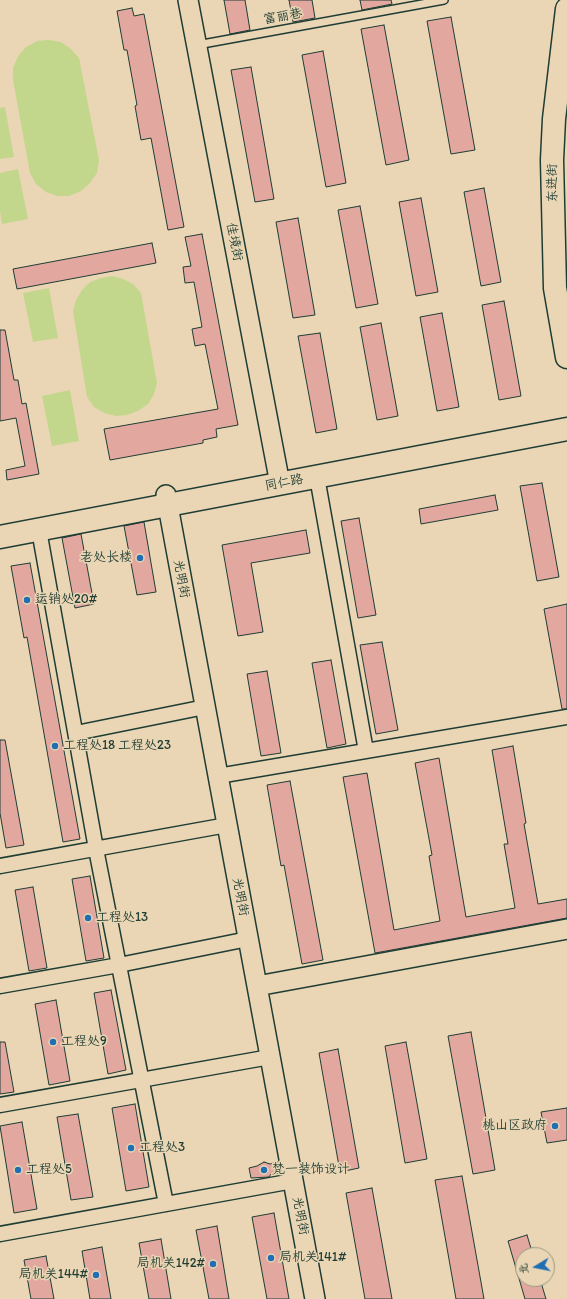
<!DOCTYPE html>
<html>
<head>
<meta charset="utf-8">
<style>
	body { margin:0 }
	#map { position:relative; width:567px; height:1299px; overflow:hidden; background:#ead6b4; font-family:Itim,"LXGW WenKai TC",sans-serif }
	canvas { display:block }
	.north { position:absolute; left:515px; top:1247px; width:40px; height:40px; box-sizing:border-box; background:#ead6b4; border:1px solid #999981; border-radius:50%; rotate:260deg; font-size:11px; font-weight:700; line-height:16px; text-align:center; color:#1f3d34 }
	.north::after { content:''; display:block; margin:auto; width:14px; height:18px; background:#1f6fb2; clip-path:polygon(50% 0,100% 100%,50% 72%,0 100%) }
</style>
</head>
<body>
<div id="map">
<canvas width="567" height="1299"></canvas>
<div class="north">北</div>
</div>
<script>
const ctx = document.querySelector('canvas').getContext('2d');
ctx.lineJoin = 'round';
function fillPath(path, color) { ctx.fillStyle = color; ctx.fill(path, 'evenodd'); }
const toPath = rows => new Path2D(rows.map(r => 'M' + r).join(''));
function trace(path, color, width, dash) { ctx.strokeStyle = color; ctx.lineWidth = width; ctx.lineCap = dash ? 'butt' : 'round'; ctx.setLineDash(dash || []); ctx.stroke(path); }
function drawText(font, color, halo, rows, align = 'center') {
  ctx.font = font + ' Itim,"LXGW WenKai TC",sans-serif'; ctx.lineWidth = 3; ctx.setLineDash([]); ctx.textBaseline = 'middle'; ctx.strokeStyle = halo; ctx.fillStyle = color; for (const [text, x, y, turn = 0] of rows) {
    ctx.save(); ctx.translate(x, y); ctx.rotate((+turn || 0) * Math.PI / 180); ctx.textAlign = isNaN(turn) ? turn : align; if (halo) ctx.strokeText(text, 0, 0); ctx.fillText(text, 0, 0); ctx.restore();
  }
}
const green = toPath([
	[49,40,61,42,71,49,79,58,99,160,97,173,90,183,81,191,69,196,57,196,46,192,36,184,30,173,13,80,13,68,18,56,26,47,37,41],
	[5,107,14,157,0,159,0,108],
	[18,169,28,219,2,224,0,211,0,173],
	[112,276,123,279,133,284,141,293,157,383,154,394,148,404,138,411,127,415,116,416,104,413,94,407,87,397,73,311,76,300,82,290,90,282,101,278],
	[49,288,58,338,33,342,23,293],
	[70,390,79,441,52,446,42,396]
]);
const building = toPath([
	[224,0,245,0,250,30,230,34,224,0],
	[289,0,312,0,315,18,293,22,289,0],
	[360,0,391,0,392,4,362,10,360,0],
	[132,8,134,16,144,14,184,227,168,230,151,138,141,140,135,106,137,105,127,50,124,50,117,11,132,8],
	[451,17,475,150,451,154,427,21,451,17],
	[384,25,409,160,386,165,361,29,384,25],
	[323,51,346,183,326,187,302,55,323,51],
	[251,67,274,199,255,202,231,70,251,67],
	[484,188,501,282,481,286,464,192,484,188],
	[421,198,438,292,416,296,399,202,421,198],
	[360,206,378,304,356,308,338,210,360,206],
	[298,218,315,315,293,318,276,222,298,218],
	[202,234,238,425,216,429,217,437,203,440,203,443,110,460,104,429,218,409,205,344,195,346,192,329,202,327,194,282,185,283,183,267,191,266,185,237,202,234],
	[152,243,156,263,17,289,13,269,152,243],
	[504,301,521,396,499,400,482,305,504,301],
	[442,313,459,407,437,411,420,317,442,313],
	[381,323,398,416,377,420,360,327,381,323],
	[0,330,5,330,14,380,18,380,22,404,26,403,39,474,7,480,6,470,25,466,16,418,0,421,0,330],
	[320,333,337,429,316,433,298,336,320,333],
	[542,483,559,577,537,581,520,486,542,483],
	[495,495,498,510,421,524,419,509,495,495],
	[359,518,376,615,358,618,341,521,359,518],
	[144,522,156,592,137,595,124,526,144,522],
	[306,530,310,553,251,563,263,632,238,636,222,545,306,530],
	[81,534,94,604,75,608,62,538,81,534],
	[30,563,80,839,63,842,27,637,24,638,11,566,30,563],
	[567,604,567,709,562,709,544,609,567,604],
	[382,642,398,730,376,734,360,645,382,642],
	[331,660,346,744,327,748,312,663,331,660],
	[267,671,281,753,261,756,247,674,267,671],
	[0,740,5,740,24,845,6,848,0,813,0,740],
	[513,746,526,823,524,824,538,904,567,899,567,918,375,953,343,777,367,773,394,930,440,921,429,856,432,855,415,763,439,758,466,917,515,908,504,844,508,844,492,750,513,746],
	[290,781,323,960,302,964,284,865,281,866,267,785,290,781],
	[90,876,104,958,86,961,72,879,90,876],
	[33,887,47,968,29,971,15,890,33,887],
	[111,990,126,1070,108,1074,94,993,111,990],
	[56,1000,70,1081,49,1085,35,1004,56,1000],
	[471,1032,495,1170,473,1174,448,1036,471,1032],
	[0,1042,5,1042,14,1092,0,1094,0,1042],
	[406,1042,427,1159,405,1163,385,1046,406,1042],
	[338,1049,359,1168,340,1172,319,1053,338,1049],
	[135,1104,149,1187,126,1191,112,1108,135,1104],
	[567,1108,567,1140,547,1143,541,1112,567,1108],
	[78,1114,93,1197,71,1200,57,1117,78,1114],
	[22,1122,37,1209,14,1213,0,1126,22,1122],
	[264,1162,270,1164,278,1162,280,1173,271,1174,269,1177,251,1178,249,1168,257,1166,264,1162],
	[462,1176,484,1299,456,1299,435,1180,462,1176],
	[372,1188,392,1299,365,1299,346,1193,372,1188],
	[274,1213,289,1299,267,1299,252,1217,274,1213],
	[217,1226,229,1299,209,1299,196,1230,217,1226],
	[527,1235,533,1255,523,1255,523,1279,540,1279,546,1299,525,1299,508,1241,527,1235],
	[161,1239,171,1299,149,1299,139,1243,161,1239],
	[102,1247,111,1299,90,1299,82,1251,102,1247],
	[46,1256,54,1299,31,1299,24,1260,46,1256]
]);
const lane = toPath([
	[197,45,444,0]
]);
const street = toPath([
	[317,477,366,751],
	[39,530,96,849,166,1204],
	[76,733,205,707],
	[218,776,567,717],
	[0,866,227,825],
	[0,986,119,965,248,939],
	[0,1105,270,1057],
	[0,1234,293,1181]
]);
const secondary = toPath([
	[188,0,280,484],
	[166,495,315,1299],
	[257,986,567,929]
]);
const primary = toPath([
	[567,9,554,119,552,160,555,288,567,357],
	[0,537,567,429]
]);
const markers = [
	[140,558,4,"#1f6fb2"],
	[27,600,4,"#1f6fb2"],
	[55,746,4,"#1f6fb2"],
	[88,918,4,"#1f6fb2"],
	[53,1042,4,"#1f6fb2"],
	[555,1126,4,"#1f6fb2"],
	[131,1148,4,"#1f6fb2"],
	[18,1170,4,"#1f6fb2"],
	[264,1170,4,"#1f6fb2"],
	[271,1258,4,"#1f6fb2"],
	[213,1264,4,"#1f6fb2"],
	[96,1275,4,"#1f6fb2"]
];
const streetNames = [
	["富丽巷",283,17,-10],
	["东进街",553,183,-91],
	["佳境街",234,242,79],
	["同仁路",284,483,-11],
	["光明街",181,579,79],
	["光明街",240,897,79],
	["光明街",300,1216,79]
];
const poiNames = [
	["老处长楼",132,558,"right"],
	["运销处20#",35,600],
	["工程处18 工程处23",63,746],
	["工程处13",96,918],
	["工程处9",61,1042],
	["桃山区政府",547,1126,"right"],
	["工程处3",139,1148],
	["工程处5",26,1170],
	["梵一装饰设计",272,1170],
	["局机关141#",279,1258],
	["局机关142#",205,1264,"right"],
	["局机关144#",88,1275,"right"]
];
fillPath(green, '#c3d78c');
fillPath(building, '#e2a8a0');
trace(building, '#1f3d34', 1);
trace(lane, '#1f3d34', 10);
trace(street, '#1f3d34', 17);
trace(secondary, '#1f3d34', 22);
trace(primary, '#1f3d34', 25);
trace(lane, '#ead6b4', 7);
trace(street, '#ead6b4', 14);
trace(secondary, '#ead6b4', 19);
trace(primary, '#ead6b4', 22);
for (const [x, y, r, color] of markers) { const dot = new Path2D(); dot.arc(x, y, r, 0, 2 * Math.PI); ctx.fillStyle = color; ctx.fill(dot); trace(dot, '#ead6b4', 1.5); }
drawText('13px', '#1f3d34', '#ead6b4', streetNames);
drawText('13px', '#1f3d34', '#ead6b4', poiNames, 'left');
</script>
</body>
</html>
